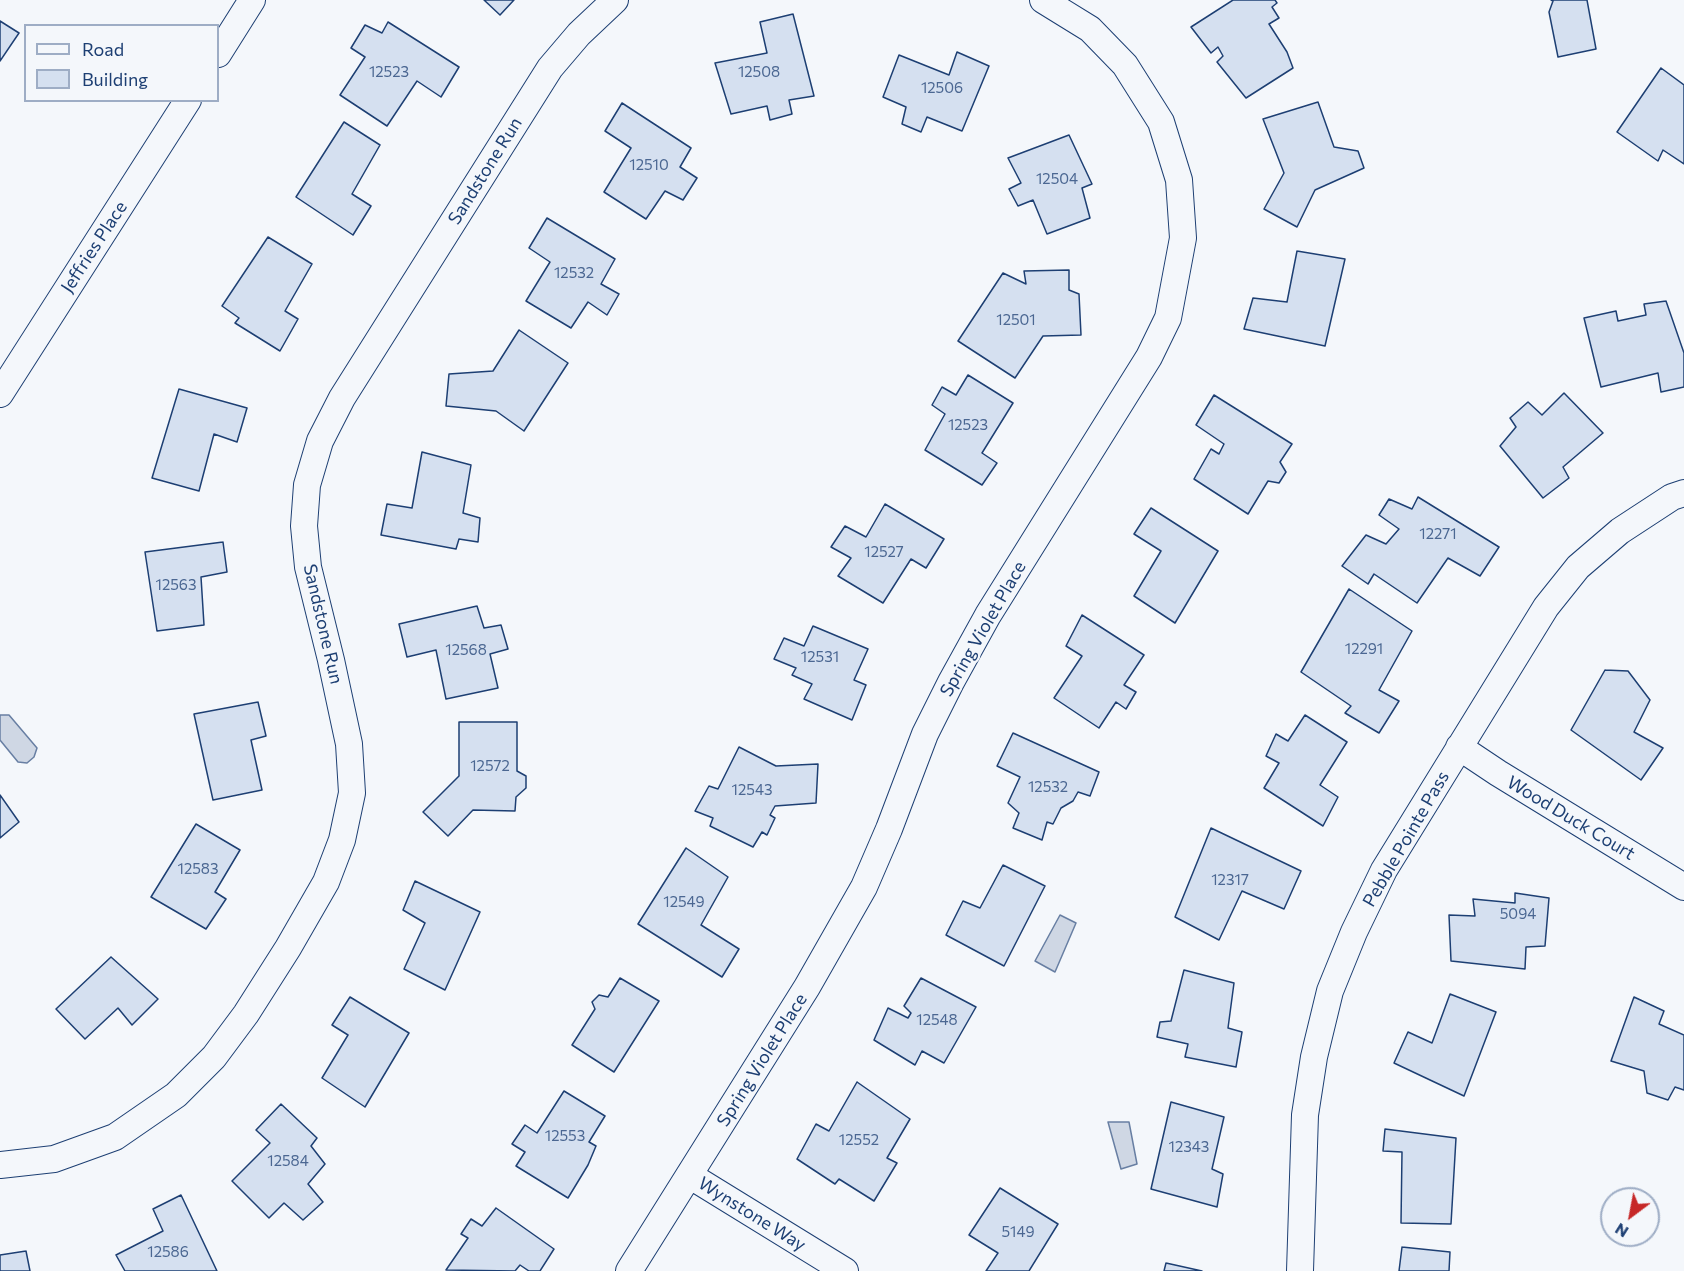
<!DOCTYPE html>
<html>
<head>
<meta charset="utf-8">
<style>
	body { margin:0 }
	#map { position:relative; width:1684px; height:1271px; overflow:hidden; background:#f4f7fb; font-family:Commissioner,sans-serif }
	canvas { display:block }
	.legend { position:absolute; left:24px; top:24px; width:195px; height:78px; box-sizing:border-box; background:#f4f7fb; border:2px solid #9eadc5; margin:0; padding:8px 10px; list-style:none; font-size:18px; color:#1d3f73 }
	.legend li { display:flex; align-items:center; gap:12px; height:30px }
	.legend b { width:30px; border:2px solid #9eadc5 }
	.north { position:absolute; left:1600px; top:1187px; width:60px; height:60px; box-sizing:border-box; background:#f4f7fb; border:2px solid #9eadc5; border-radius:50%; rotate:212deg; font-size:16px; font-weight:700; line-height:24px; text-align:center; color:#1d3f73 }
	.north::after { content:''; display:block; margin:auto; width:21px; height:27px; background:#c62828; clip-path:polygon(50% 0,100% 100%,50% 72%,0 100%) }
</style>
</head>
<body>
<div id="map">
<canvas width="1684" height="1271"></canvas>
<ul class="legend">
<li><b style="height:8px;background:#f4f7fb"></b>Road</li>
<li><b style="height:16px;background:#d5e0f0"></b>Building</li>
</ul>
<div class="north">N</div>
</div>
<script>
const ctx = document.querySelector('canvas').getContext('2d');
ctx.lineJoin = 'round';
function fillPath(path, color) { ctx.fillStyle = color; ctx.fill(path, 'evenodd'); }
const toPath = rows => new Path2D(rows.map(r => 'M' + r).join(''));
function trace(path, color, width, dash) { ctx.strokeStyle = color; ctx.lineWidth = width; ctx.lineCap = dash ? 'butt' : 'round'; ctx.setLineDash(dash || []); ctx.stroke(path); }
function drawText(font, color, halo, rows, align = 'center') {
  ctx.font = font + ' Commissioner,sans-serif'; ctx.lineWidth = 4.5; ctx.setLineDash([]); ctx.textBaseline = 'middle'; ctx.strokeStyle = halo; ctx.fillStyle = color; for (const [text, x, y, turn = 0] of rows) {
    ctx.save(); ctx.translate(x, y); ctx.rotate((+turn || 0) * Math.PI / 180); ctx.textAlign = isNaN(turn) ? turn : align; if (halo) ctx.strokeText(text, 0, 0); ctx.fillText(text, 0, 0); ctx.restore();
  }
}
const water = toPath([
	[0,715,9,715,37,748,34,757,27,763,18,762,0,740,0,715],
	[1060,915,1076,923,1055,972,1035,961,1060,915],
	[1108,1122,1129,1122,1137,1164,1121,1169,1108,1122]
]);
const building = toPath([
	[484,0,514,0,500,15,484,0],
	[1233,0,1275,0,1277,3,1272,7,1279,18,1269,24,1287,52,1293,68,1246,98,1217,62,1223,56,1218,47,1211,53,1191,27,1233,0],
	[1551,0,1587,0,1596,49,1558,57,1549,12,1553,1,1551,0],
	[793,14,814,96,789,100,792,114,770,120,767,106,731,114,715,63,767,53,760,22,793,14],
	[0,21,19,33,0,61,0,21],
	[388,22,459,67,441,97,417,81,387,126,340,95,365,57,351,48,365,25,382,33,388,22],
	[957,52,989,66,962,131,927,117,921,132,902,124,906,107,883,97,899,55,949,75,957,52],
	[1661,68,1684,85,1684,164,1663,150,1658,161,1617,132,1661,68],
	[1318,102,1334,147,1358,151,1364,168,1315,190,1297,227,1264,209,1284,173,1263,119,1318,102],
	[622,103,691,148,680,167,697,178,683,200,665,191,646,219,604,192,631,148,605,131,622,103],
	[344,122,380,145,352,194,371,206,353,235,296,197,344,122],
	[1069,135,1092,184,1082,188,1090,218,1047,234,1033,200,1018,206,1009,189,1021,183,1008,158,1069,135],
	[547,218,615,259,601,284,619,294,607,315,588,302,571,328,526,301,550,262,529,248,547,218],
	[268,237,312,264,285,311,298,319,280,351,235,323,239,318,222,306,268,237],
	[1297,251,1345,259,1325,346,1244,329,1253,298,1287,302,1297,251],
	[1069,270,1069,290,1079,294,1081,335,1043,336,1015,378,958,341,1003,273,1026,284,1024,271,1069,270],
	[1666,301,1684,353,1684,387,1661,392,1658,373,1601,387,1584,318,1616,311,1618,321,1646,315,1644,304,1666,301],
	[519,330,568,363,524,431,496,411,446,406,449,374,493,371,519,330],
	[968,375,1013,403,982,453,997,463,982,485,925,450,945,414,932,405,942,387,956,395,968,375],
	[179,389,247,408,237,442,214,434,199,491,152,478,179,389],
	[1564,393,1603,433,1563,467,1569,478,1543,498,1500,446,1516,427,1510,418,1528,402,1542,415,1564,393],
	[1214,395,1292,444,1280,462,1286,472,1279,483,1268,481,1248,514,1194,479,1211,449,1219,454,1224,444,1196,425,1214,395],
	[422,452,471,465,463,513,480,518,478,542,459,539,456,549,381,535,387,504,412,508,422,452],
	[1418,497,1499,547,1480,576,1448,558,1417,603,1374,574,1368,584,1342,566,1366,535,1386,544,1399,529,1379,515,1389,499,1412,509,1418,497],
	[885,504,944,539,926,568,911,559,883,603,838,576,851,558,831,547,845,526,866,537,885,504],
	[1151,508,1218,551,1175,623,1134,596,1161,551,1134,534,1151,508],
	[223,542,227,572,201,577,204,625,157,631,145,552,223,542],
	[1349,589,1412,631,1379,690,1399,701,1379,733,1345,713,1351,706,1301,672,1349,589],
	[477,606,484,628,501,625,508,649,490,654,498,688,446,699,436,650,407,657,399,624,477,606],
	[1082,615,1144,655,1124,685,1136,692,1126,709,1116,702,1099,728,1054,698,1082,656,1066,646,1082,615],
	[813,626,868,649,854,680,866,685,852,720,804,699,812,684,792,675,796,668,774,659,784,638,804,646,813,626],
	[1605,670,1628,671,1650,700,1634,732,1663,748,1641,780,1571,730,1605,670],
	[258,702,266,736,251,740,262,790,213,800,194,714,258,702],
	[1305,715,1347,742,1320,785,1338,797,1323,826,1264,788,1279,763,1266,756,1276,734,1288,741,1305,715],
	[459,722,517,722,517,771,526,776,526,788,516,797,515,811,473,810,448,836,423,812,459,776,459,722],
	[1013,733,1099,772,1090,796,1078,792,1073,801,1061,808,1053,824,1047,822,1042,840,1013,828,1019,813,1008,803,1020,777,997,766,1013,733],
	[739,747,776,766,818,764,816,803,775,806,770,815,775,818,767,835,762,832,753,847,710,826,713,818,695,811,709,786,718,789,739,747],
	[0,795,19,822,0,838,0,795],
	[196,824,240,850,215,892,226,899,206,929,151,897,196,824],
	[1211,828,1301,871,1284,909,1242,891,1219,940,1175,917,1211,828],
	[686,848,728,877,701,925,739,949,722,977,638,924,686,848],
	[1003,865,1045,886,1004,966,946,935,963,901,980,908,1003,865],
	[415,881,480,912,445,990,404,969,425,923,403,910,415,881],
	[1515,893,1549,898,1545,946,1526,947,1525,969,1451,961,1449,915,1475,916,1473,899,1515,903,1515,893],
	[111,957,158,999,132,1025,118,1008,85,1039,56,1009,111,957],
	[1184,970,1234,983,1228,1028,1242,1032,1236,1067,1185,1057,1188,1044,1157,1037,1160,1022,1171,1021,1184,970],
	[620,978,659,1001,614,1072,572,1045,595,1009,592,1002,599,995,608,997,620,978],
	[921,978,976,1007,944,1063,922,1051,915,1065,874,1040,888,1008,908,1018,911,1013,904,1006,921,978],
	[1450,994,1496,1012,1464,1096,1394,1063,1408,1032,1432,1043,1450,994],
	[350,997,409,1033,365,1107,322,1078,348,1035,332,1025,350,997],
	[1634,997,1664,1011,1659,1024,1684,1035,1684,1090,1675,1087,1668,1100,1647,1093,1644,1071,1611,1061,1634,997],
	[857,1082,910,1119,887,1158,897,1163,874,1201,839,1179,835,1184,797,1159,816,1124,829,1131,857,1082],
	[564,1091,605,1116,589,1142,596,1146,588,1165,568,1198,516,1166,525,1152,512,1144,525,1125,537,1133,564,1091],
	[1171,1102,1224,1117,1212,1169,1223,1174,1217,1207,1151,1189,1171,1102],
	[281,1104,317,1138,311,1146,325,1164,308,1184,323,1202,303,1220,284,1203,269,1218,232,1181,270,1143,256,1130,281,1104],
	[1385,1129,1456,1138,1451,1224,1401,1223,1402,1152,1383,1151,1385,1129],
	[1000,1188,1058,1224,1029,1271,986,1271,998,1253,969,1235,1000,1188],
	[181,1195,217,1271,125,1271,116,1255,163,1231,153,1209,181,1195],
	[496,1208,554,1249,540,1271,529,1271,520,1265,515,1271,446,1270,468,1238,461,1234,471,1219,482,1226,496,1208],
	[1402,1247,1450,1252,1449,1271,1399,1271,1402,1247],
	[26,1251,30,1271,0,1271,0,1255,26,1251],
	[1166,1263,1202,1271,1164,1271,1166,1263]
]);
const street = toPath([
	[218,54,252,0],
	[0,394,188,100],
	[1459,747,1498,773,1684,887],
	[0,1165,54,1159,115,1137,176,1095,214,1057,246,1014,288,948,326,882,342,840,352,793,349,744,331,660,308,567,304,526,307,485,320,441,342,398,550,68,579,34,615,0],
	[689,1175,845,1271],
	[629,1271,807,987,864,887,889,829,925,734,951,682,988,615,1149,357,1168,318,1183,238,1179,180,1161,122,1125,65,1090,29,1043,0],
	[1300,1271,1305,1115,1314,1057,1330,991,1354,932,1384,870,1546,607,1578,567,1620,531,1672,497,1684,493]
]);
const numberNames = [
	["12523",389,72],
	["12508",759,72],
	["12506",942,88],
	["12510",649,165],
	["12504",1057,179],
	["12532",574,273],
	["12501",1016,320],
	["12523",968,425],
	["12271",1438,534],
	["12527",884,552],
	["12563",176,585],
	["12291",1364,649],
	["12568",466,650],
	["12531",820,657],
	["12572",490,766],
	["12532",1048,787],
	["12543",752,790],
	["12583",198,869],
	["12317",1230,880],
	["12549",684,902],
	["5094",1518,914],
	["12548",937,1020],
	["12553",565,1136],
	["12552",859,1140],
	["12343",1189,1147],
	["12584",288,1161],
	["5149",1018,1232],
	["12586",168,1252]
];
const streetNames = [
	["Sandstone Run",485,171,-58],
	["Jeffries Place",94,247,-57],
	["Sandstone Run",323,624,77],
	["Spring Violet Place",983,629,-60],
	["Wood Duck Court",1571,818,31],
	["Pebble Pointe Pass",1406,839,-60],
	["Spring Violet Place",762,1060,-58],
	["Wynstone Way",752,1214,32]
];
fillPath(water, '#cfd7e4');
trace(water, '#687fa3', 1.5);
fillPath(building, '#d5e0f0');
trace(building, '#1d3f73', 1.5);
trace(street, '#1d3f73', 28);
trace(street, '#f4f7fb', 26);
drawText('15px', '#4b6792', null, numberNames);
drawText('18px', '#1d3f73', '#f4f7fb', streetNames);
</script>
</body>
</html>
